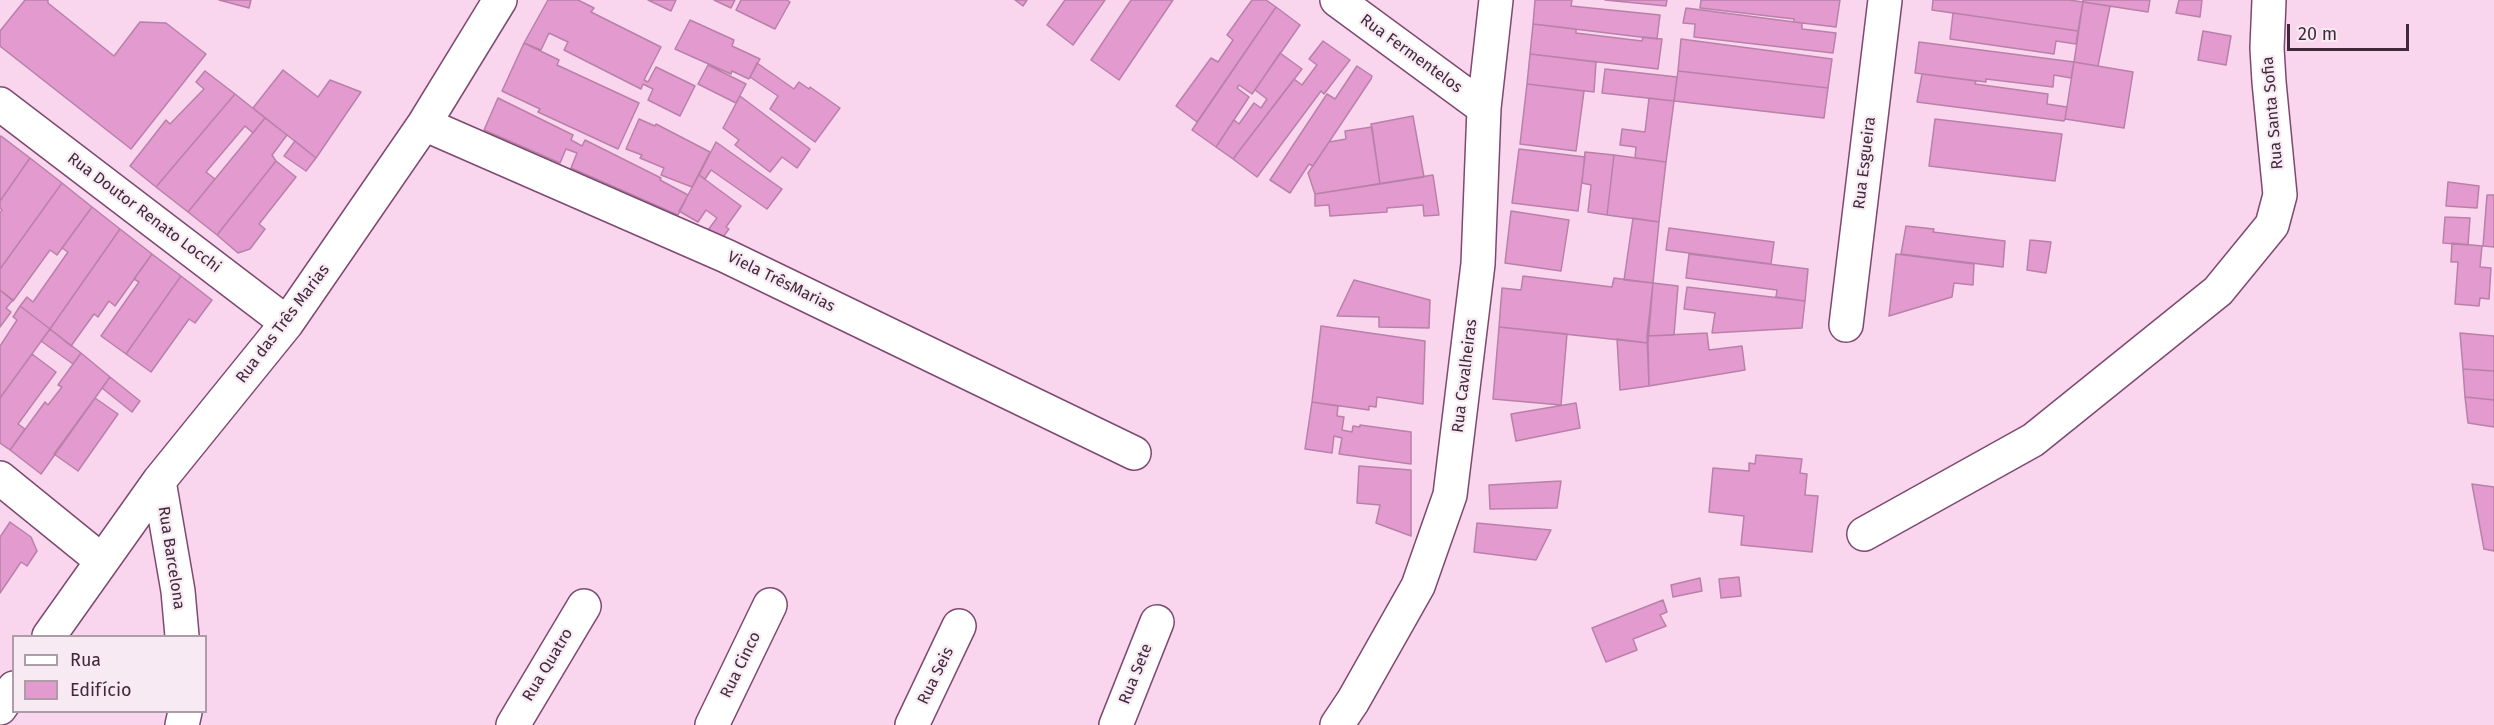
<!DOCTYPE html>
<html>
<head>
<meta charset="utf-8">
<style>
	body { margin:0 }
	#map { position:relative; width:2494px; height:725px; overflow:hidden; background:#fad5ee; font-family:"Fira Sans",sans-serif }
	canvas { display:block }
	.legend { position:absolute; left:12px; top:635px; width:195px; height:78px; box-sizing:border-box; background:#f7eaf3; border:2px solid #ae9da9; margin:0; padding:8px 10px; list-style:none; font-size:18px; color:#41293b }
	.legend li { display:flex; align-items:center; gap:12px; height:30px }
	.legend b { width:30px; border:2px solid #ae9da9 }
	.scale { position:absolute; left:2287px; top:24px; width:122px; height:27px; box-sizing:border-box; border:3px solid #41293b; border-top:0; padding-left:8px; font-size:18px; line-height:21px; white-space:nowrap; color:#41293b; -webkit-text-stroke:4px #f7eaf3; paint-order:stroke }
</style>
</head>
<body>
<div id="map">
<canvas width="2494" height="725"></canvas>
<ul class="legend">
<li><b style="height:8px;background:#fff"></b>Rua</li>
<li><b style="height:16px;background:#e29acf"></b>Edifício</li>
</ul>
<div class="scale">20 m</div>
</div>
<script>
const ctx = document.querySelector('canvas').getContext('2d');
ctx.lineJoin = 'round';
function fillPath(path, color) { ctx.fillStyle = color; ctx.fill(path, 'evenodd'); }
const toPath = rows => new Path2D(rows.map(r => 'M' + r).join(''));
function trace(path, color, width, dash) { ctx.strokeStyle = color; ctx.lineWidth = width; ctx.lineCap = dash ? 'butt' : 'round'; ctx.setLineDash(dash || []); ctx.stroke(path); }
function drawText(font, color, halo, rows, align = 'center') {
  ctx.font = font + ' "Fira Sans",sans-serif'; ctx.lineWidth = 4.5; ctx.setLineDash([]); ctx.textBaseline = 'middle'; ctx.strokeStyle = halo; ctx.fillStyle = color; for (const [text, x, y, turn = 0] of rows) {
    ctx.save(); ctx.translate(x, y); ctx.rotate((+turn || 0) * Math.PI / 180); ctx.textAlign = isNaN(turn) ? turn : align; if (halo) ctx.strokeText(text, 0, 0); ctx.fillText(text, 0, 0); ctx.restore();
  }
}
const building = toPath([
	[25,0,48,0,48,3,114,56,140,22,166,23,206,54,131,149,0,46,0,31,25,0],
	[219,0,251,0,249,8,219,0],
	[548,0,578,0,594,8,591,12,661,47,644,80,648,82,656,67,695,86,680,116,648,100,653,89,643,84,641,89,564,50,568,42,549,33,541,50,524,43,548,0],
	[648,0,676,0,671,11,648,0],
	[714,0,735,0,731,8,714,0],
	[741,0,787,0,790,2,775,29,736,10,741,0],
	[1015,0,1027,0,1023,6,1015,0],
	[1065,0,1105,0,1073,45,1047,25,1065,0],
	[1131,0,1173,0,1119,80,1091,60,1131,0],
	[1252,0,1266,0,1276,7,1197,122,1176,106,1211,58,1218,62,1233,40,1227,35,1252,0],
	[1535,0,1572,0,1571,6,1660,15,1657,39,1533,24,1535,0],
	[1605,0,1667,0,1666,6,1605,0],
	[1701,0,1840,0,1836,27,1794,22,1794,19,1700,8,1701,0],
	[1933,0,2069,0,2083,2,2078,31,1932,10,1933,0],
	[2083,0,2150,0,2148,12,2083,2,2083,0],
	[2179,0,2202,0,2200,17,2176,13,2179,0],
	[2083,2,2110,6,2098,66,2074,62,2083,2],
	[1276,7,1300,25,1252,94,1239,85,1237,88,1249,97,1216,147,1192,130,1276,7],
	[1686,8,1802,23,1802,29,1836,33,1833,53,1694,37,1695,24,1683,23,1686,8],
	[1953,13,2078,31,2076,44,2056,41,2054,54,1950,39,1953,13],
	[690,20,734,40,732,46,760,59,749,79,732,71,731,74,675,49,690,20],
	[1533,24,1576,29,1576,33,1642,41,1643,37,1662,39,1658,69,1530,54,1533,24],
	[2203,31,2231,36,2226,65,2198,60,2203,31],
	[1681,39,1832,59,1828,88,1678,71,1681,39],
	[1323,41,1350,60,1324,94,1321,91,1257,177,1233,159,1294,79,1302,85,1317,65,1309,59,1323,41],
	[1919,42,2074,62,2071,78,2054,75,2053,87,1986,79,1986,82,1915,73,1919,42],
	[524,43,559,60,557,65,639,103,618,149,538,112,540,109,502,91,524,43],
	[1280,53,1302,69,1233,159,1216,147,1234,120,1239,124,1254,103,1261,108,1267,99,1255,90,1280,53],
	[1530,54,1596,62,1594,92,1527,84,1530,54],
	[2074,62,2133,72,2124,128,2065,119,2074,62],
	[757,63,794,89,799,82,809,89,810,87,840,108,815,142,770,109,778,96,750,77,757,63],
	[708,65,746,84,736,103,698,84,708,65],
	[1357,66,1372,76,1371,79,1313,166,1309,164,1290,193,1270,180,1327,94,1335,99,1357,66],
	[1605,69,1677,77,1674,101,1602,93,1605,69],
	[283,70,318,97,330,80,361,92,316,158,253,108,283,70],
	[205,71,235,94,156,187,130,166,166,120,170,124,204,89,196,82,205,71],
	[1678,71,1828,88,1824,118,1674,101,1678,71],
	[1922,74,1976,81,1975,84,2048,94,2047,104,2067,107,2065,119,2064,121,1917,102,1922,74],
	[1527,84,1584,91,1576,151,1520,144,1527,84],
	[235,94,265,118,253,133,245,126,206,172,215,179,188,212,156,187,235,94],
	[740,96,810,149,797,168,782,157,770,172,735,145,739,140,723,128,740,96],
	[498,98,573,135,571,140,582,146,585,140,661,178,660,180,688,195,678,215,571,168,577,153,566,149,560,163,484,130,498,98],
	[1649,98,1674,101,1666,162,1635,158,1636,147,1620,145,1622,129,1645,132,1649,98],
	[1413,116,1424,177,1380,184,1371,124,1413,116],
	[265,118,287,135,272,155,276,161,217,235,188,212,265,118],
	[639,119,655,126,656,124,710,152,692,187,661,175,664,168,640,158,642,155,626,149,639,119],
	[1935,119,2062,134,2055,181,1929,166,1935,119],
	[1372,127,1380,184,1315,194,1308,173,1329,142,1346,139,1345,131,1372,127],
	[1,136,30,158,0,201,0,137,1,136],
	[295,141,316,158,306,171,284,156,295,141],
	[716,142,782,189,767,209,711,170,705,179,699,175,716,142],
	[1519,149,1585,157,1578,211,1512,203,1519,149],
	[1585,152,1614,155,1607,215,1588,212,1591,185,1582,183,1585,152],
	[1614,155,1666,162,1659,222,1607,215,1614,155],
	[30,158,62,183,0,269,0,213,2,210,0,208,0,201,30,158],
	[276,161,296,177,259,224,265,229,250,249,238,253,217,235,276,161],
	[699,175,741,206,726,227,729,229,723,237,708,230,717,218,706,210,698,222,679,211,699,175],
	[1433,175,1439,215,1424,216,1423,205,1387,208,1387,212,1330,216,1329,205,1315,206,1315,194,1433,175],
	[2448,182,2479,186,2477,208,2446,206,2448,182],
	[62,183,92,207,57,255,50,250,13,301,0,290,0,269,62,183],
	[2487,195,2494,195,2494,247,2483,246,2487,195],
	[92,207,120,229,50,329,20,306,27,297,33,302,68,252,62,248,92,207],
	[1511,211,1569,220,1561,271,1505,263,1511,211],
	[2445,217,2470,218,2468,245,2443,243,2445,217],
	[1633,218,1659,222,1653,283,1624,280,1633,218],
	[1906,226,1934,229,1933,232,2005,241,2003,267,1901,254,1906,226],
	[1669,228,1774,242,1771,264,1666,250,1669,228],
	[120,229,152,254,115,306,109,301,98,317,94,314,71,346,50,329,120,229],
	[2030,240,2051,242,2046,273,2027,270,2030,240],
	[2452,243,2482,246,2480,267,2491,268,2489,299,2480,298,2479,306,2455,304,2458,262,2451,262,2452,243],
	[152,254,181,276,126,354,101,336,139,282,134,279,152,254],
	[1689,254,1808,269,1805,301,1776,297,1777,290,1686,278,1689,254],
	[1896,254,1974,264,1973,285,1954,283,1952,297,1889,316,1896,254],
	[181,276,212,300,195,323,189,319,151,372,126,354,181,276],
	[1523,276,1612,287,1614,278,1653,283,1648,343,1499,327,1502,288,1521,290,1523,276],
	[1354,280,1430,300,1429,328,1379,327,1379,317,1337,316,1354,280],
	[1653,283,1678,286,1674,335,1647,336,1653,283],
	[1687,287,1805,301,1802,328,1712,333,1715,313,1684,309,1687,287],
	[0,290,13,300,6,308,11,312,0,327,0,290],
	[20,306,50,329,0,398,0,346,17,320,13,317,20,306],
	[1321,326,1425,341,1423,404,1377,397,1376,407,1369,406,1369,410,1312,402,1321,326],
	[1499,327,1567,334,1561,405,1493,399,1499,327],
	[50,329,81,353,73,364,41,341,50,329],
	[1707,333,1709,350,1742,346,1745,370,1649,386,1647,336,1707,333],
	[2460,333,2494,336,2494,371,2463,369,2460,333],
	[1617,339,1648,343,1649,386,1620,390,1617,339],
	[81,353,110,377,41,474,10,450,45,402,48,405,62,387,58,385,81,353],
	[32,354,56,372,18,424,25,429,10,450,0,443,0,398,32,354],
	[2463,369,2494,371,2494,400,2465,397,2463,369],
	[110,377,140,401,132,412,102,388,110,377],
	[2465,397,2494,400,2494,427,2468,423,2465,397],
	[95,398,118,414,78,471,54,454,95,398],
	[1312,402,1338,406,1337,416,1344,417,1342,430,1352,432,1353,426,1360,427,1360,425,1411,432,1411,464,1339,454,1342,438,1334,436,1332,453,1305,449,1312,402],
	[1576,403,1580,428,1516,441,1511,414,1576,403],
	[1756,455,1802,459,1800,473,1807,474,1805,495,1818,496,1812,552,1741,545,1744,516,1709,512,1713,468,1749,471,1749,463,1755,464,1756,455],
	[1359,466,1411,470,1411,536,1376,523,1380,505,1357,503,1359,466],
	[1561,481,1557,508,1490,509,1489,485,1561,481],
	[2472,484,2494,487,2494,551,2484,549,2472,484],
	[10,522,31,537,37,551,27,566,21,562,0,593,0,537,10,522],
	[1477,523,1551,530,1536,560,1474,552,1477,523],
	[1739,577,1741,596,1721,598,1719,579,1739,577],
	[1700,578,1702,591,1673,597,1671,585,1700,578],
	[1663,600,1667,612,1660,615,1666,626,1633,639,1637,650,1606,662,1592,628,1663,600]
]);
const minor = toPath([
	[1337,0,1484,108],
	[0,104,287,323],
	[424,124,726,256,1134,453],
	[1846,325,1885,0],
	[0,478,101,560],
	[159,481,178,591,182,636],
	[1864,534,2033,440,2218,291,2272,225,2280,195,2269,82,2267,48,2269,0],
	[49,636,159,481,287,323,424,124,500,0],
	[0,708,14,688],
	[182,725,185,712],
	[513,725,584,606],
	[712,725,770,605],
	[912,725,959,626],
	[1116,725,1157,622],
	[1337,725,1353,701,1418,586,1450,495,1478,264,1484,108,1496,0]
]);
const streetNames = [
	["Rua Fermentelos",1411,54,36],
	["Rua Santa Sofia",2273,113,-95],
	["Rua Esgueira",1865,163,-83],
	["Rua Doutor Renato Locchi",144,213,37],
	["Viela TrêsMarias",781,282,26],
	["Rua das Três Marias",283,324,-53],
	["Rua Cavalheiras",1465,376,-83],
	["Rua Barcelona",171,558,81],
	["Rua Quatro",548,665,-59],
	["Rua Cinco",741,665,-64],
	["Rua Sete",1136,674,-68],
	["Rua Seis",936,676,-64]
];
fillPath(building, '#e29acf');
trace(building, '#b980a9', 1.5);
trace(minor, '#7e4970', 36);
trace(minor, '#fff', 33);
drawText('16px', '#41293b', '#f7eaf3', streetNames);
</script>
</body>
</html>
